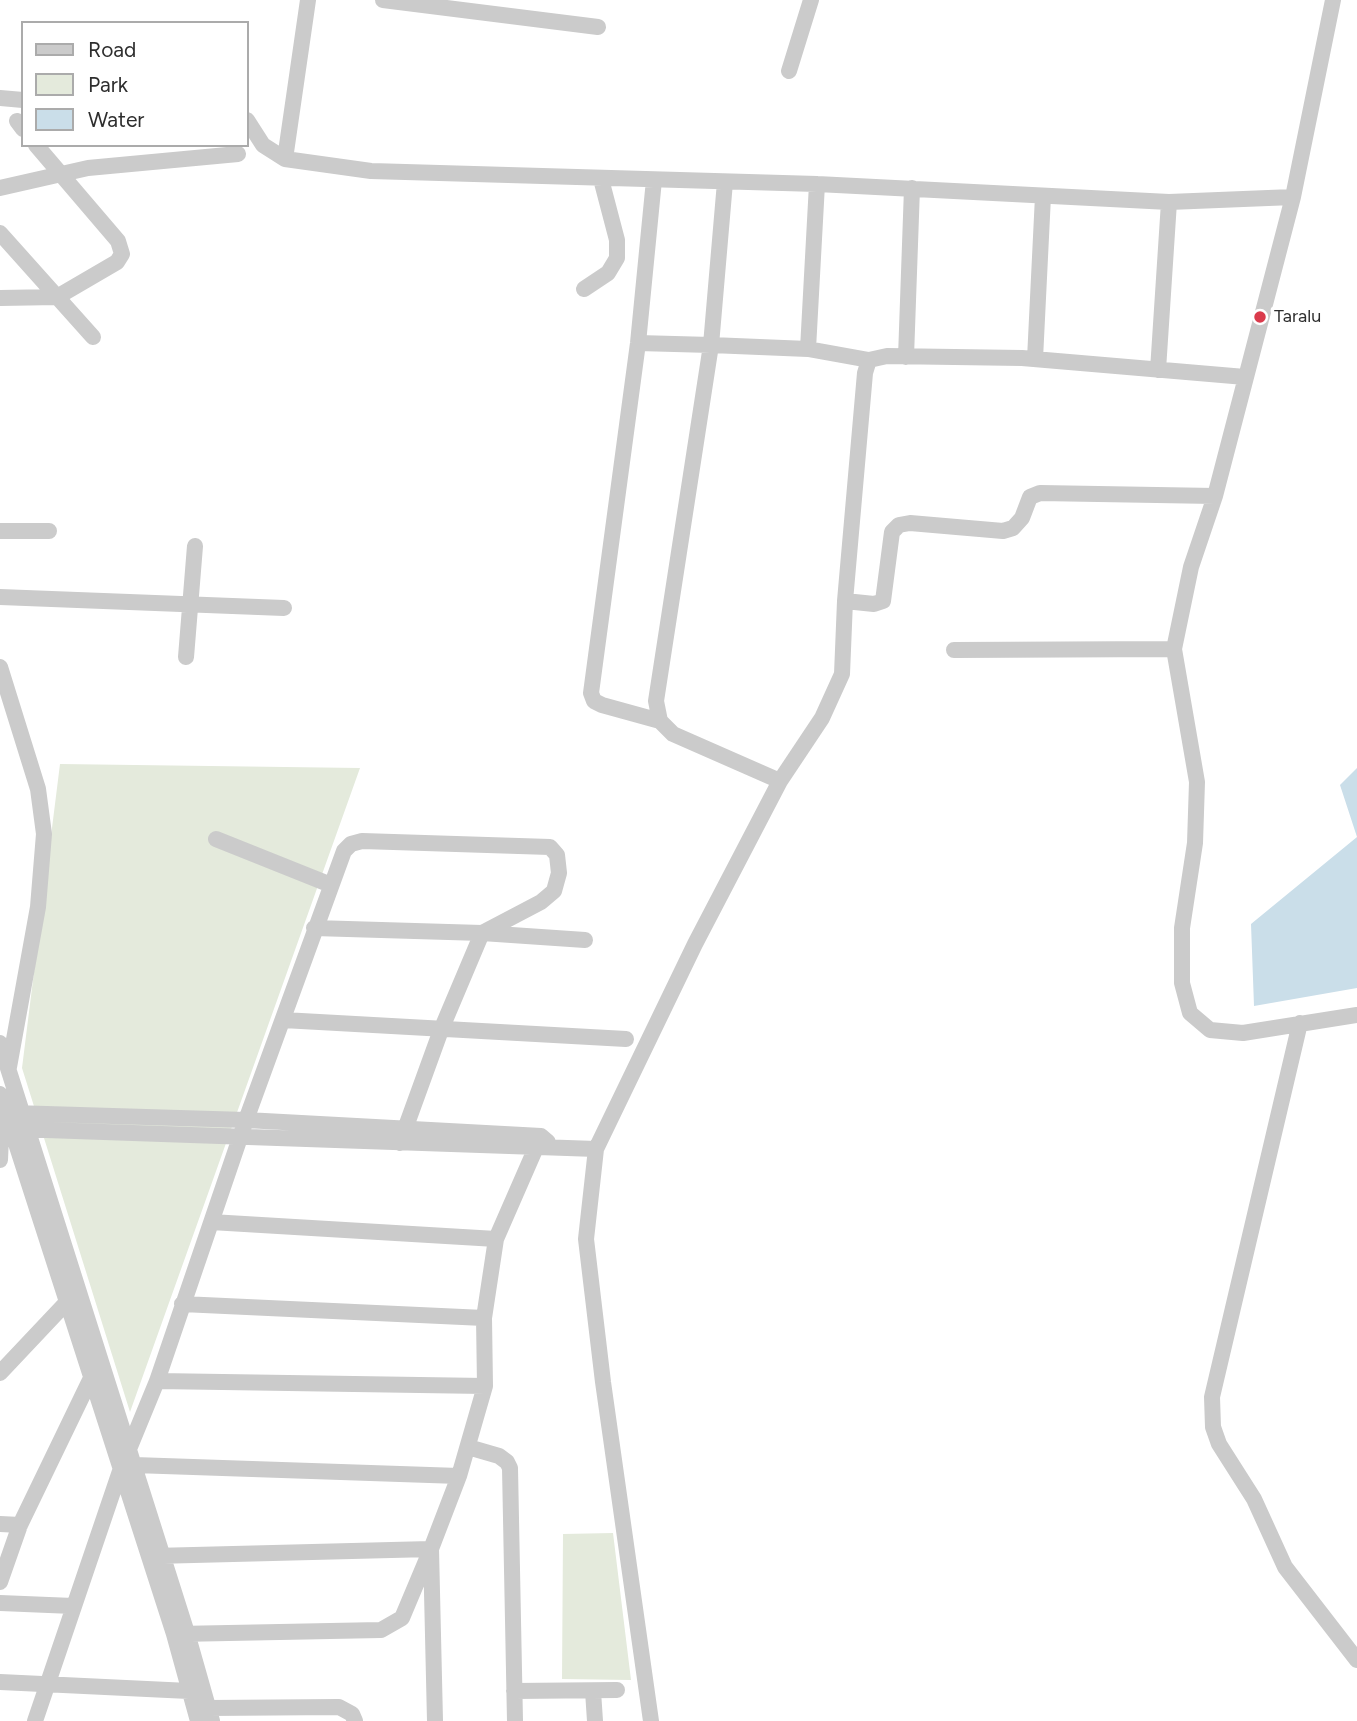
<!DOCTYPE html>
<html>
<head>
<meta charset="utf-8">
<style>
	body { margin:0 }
	#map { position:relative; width:1357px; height:1721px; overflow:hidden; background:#fff; font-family:Figtree,sans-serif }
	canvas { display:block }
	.legend { position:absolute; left:21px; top:21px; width:228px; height:126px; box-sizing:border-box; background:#fff; border:2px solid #ababab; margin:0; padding:9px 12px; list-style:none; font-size:21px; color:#2e2e2e }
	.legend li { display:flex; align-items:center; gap:14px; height:35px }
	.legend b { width:35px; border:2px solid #ababab }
</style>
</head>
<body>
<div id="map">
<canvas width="1357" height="1721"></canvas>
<ul class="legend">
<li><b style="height:9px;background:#cbcbcb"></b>Road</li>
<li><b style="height:19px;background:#e4eadc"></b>Park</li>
<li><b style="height:19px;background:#cadee9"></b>Water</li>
</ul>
</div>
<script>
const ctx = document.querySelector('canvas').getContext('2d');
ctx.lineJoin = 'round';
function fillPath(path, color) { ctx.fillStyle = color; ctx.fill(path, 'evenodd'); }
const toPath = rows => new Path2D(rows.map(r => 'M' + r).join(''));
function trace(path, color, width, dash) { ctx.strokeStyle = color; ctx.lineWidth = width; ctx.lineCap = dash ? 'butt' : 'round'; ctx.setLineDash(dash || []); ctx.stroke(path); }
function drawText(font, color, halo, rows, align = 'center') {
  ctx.font = font + ' Figtree,sans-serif'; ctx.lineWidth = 7; ctx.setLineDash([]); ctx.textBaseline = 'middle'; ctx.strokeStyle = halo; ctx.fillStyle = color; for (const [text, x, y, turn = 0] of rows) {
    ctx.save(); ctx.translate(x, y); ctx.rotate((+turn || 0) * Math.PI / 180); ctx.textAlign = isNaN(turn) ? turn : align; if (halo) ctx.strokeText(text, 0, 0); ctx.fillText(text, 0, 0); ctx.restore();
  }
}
const green = toPath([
	[60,764,360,768,130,1412,22,1068],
	[613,1533,631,1680,562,1679,563,1534]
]);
const water = toPath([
	[1357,768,1357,837,1340,785],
	[1357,837,1357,988,1254,1006,1251,924]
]);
const minor = toPath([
	[383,0,598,27],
	[1333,0,1293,197,1215,496,1191,567,1174,649,1197,782,1195,843,1182,928,1182,983,1190,1013,1210,1030,1243,1033,1357,1015],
	[789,71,811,0],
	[0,98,23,100],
	[247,120,263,145,285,159,371,171,817,184,1169,202,1293,197],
	[17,121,23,129],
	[285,159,308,0],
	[654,180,638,343,591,693,594,701,602,705,660,721],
	[0,188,88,168,238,154],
	[0,233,93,337],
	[584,289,608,273,617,258,617,240,601,179],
	[0,298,57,297,117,262,122,254,118,241,36,145],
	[638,343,711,345,725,182],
	[808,349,817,184],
	[906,357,912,188],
	[1035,359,1043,196],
	[1158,370,1169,202],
	[0,531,49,531],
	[0,597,284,608],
	[845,601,874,604,883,601,892,532,899,525,910,523,1003,531,1013,528,1022,518,1030,497,1040,493,1215,496],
	[954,650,1174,649],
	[186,657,195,546],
	[0,667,38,789,44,834,38,907,9,1067],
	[780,781,673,734,660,721,656,701,711,345,808,349,869,360,887,356,1022,358,1245,377],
	[216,839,331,885],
	[314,928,482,933,585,940],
	[283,1020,626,1039],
	[1300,1023,1212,1397,1213,1427,1219,1444,1254,1499,1285,1567,1357,1660],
	[0,1043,187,1633,212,1721],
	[0,1094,174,1634,198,1721],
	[13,1113,246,1120,541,1136,548,1142],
	[17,1129,596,1149],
	[0,1160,2,1114],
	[211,1222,496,1239],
	[182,1304,484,1318],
	[0,1373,66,1303],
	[157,1381,485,1386],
	[468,1447,499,1456,507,1462,510,1468,515,1721],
	[134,1465,459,1476],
	[0,1524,20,1525],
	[154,1556,431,1549,402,1618,381,1630,178,1634],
	[0,1582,20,1525,91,1378],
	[0,1603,73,1606],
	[0,1682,189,1691],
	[514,1691,617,1690],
	[593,1691,595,1721],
	[208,1708,339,1707,352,1714,355,1721],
	[35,1721,120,1471,157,1381,246,1120,344,851,351,844,362,841,550,847,557,855,559,873,554,891,541,902,482,933,441,1030,400,1143],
	[435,1721,431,1549,459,1476,485,1386,484,1318,496,1239,541,1136],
	[651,1721,603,1382,586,1239,596,1149,695,944,780,781,822,718,842,674,845,601,865,373,869,360]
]);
const markers = [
	[1260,317,7,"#da3b4c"]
];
const poiNames = [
	["Taralu",1274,317]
];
fillPath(green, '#e4eadc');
fillPath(water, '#cadee9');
trace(minor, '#cbcbcb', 16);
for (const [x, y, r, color] of markers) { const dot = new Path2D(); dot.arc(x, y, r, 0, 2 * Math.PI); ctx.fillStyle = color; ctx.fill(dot); trace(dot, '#fff', 2.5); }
drawText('18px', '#2e2e2e', '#fff', poiNames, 'left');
</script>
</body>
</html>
